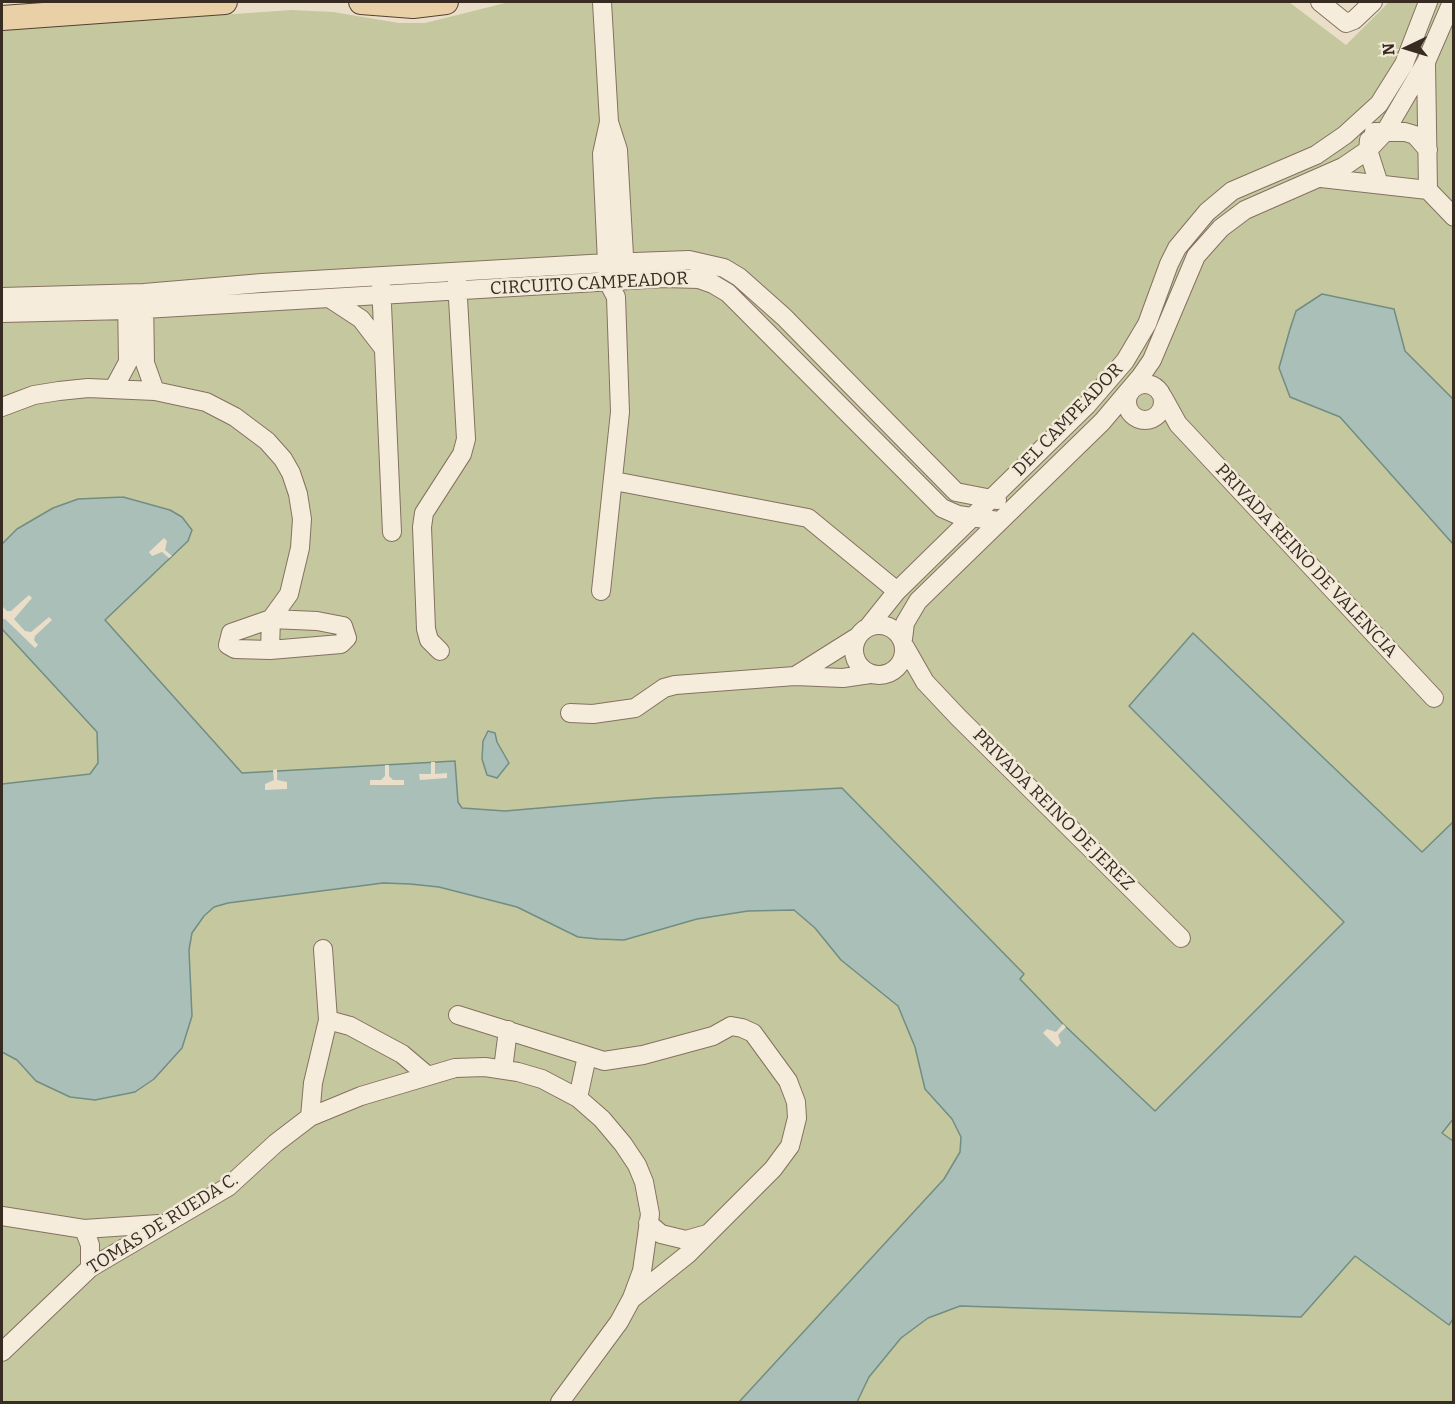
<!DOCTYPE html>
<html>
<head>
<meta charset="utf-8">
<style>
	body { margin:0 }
	#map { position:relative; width:1455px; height:1404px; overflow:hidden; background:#eadec9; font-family:Bitter,serif }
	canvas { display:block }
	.frame { position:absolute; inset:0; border:3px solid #372b22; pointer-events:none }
	.north { position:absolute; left:1377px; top:18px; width:60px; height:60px; -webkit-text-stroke:4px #f2e9d8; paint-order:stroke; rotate:266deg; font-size:16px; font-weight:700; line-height:24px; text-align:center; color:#372b22 }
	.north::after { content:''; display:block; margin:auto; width:21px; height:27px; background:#372b22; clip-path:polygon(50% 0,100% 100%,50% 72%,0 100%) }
</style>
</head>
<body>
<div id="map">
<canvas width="1455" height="1404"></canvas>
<div class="frame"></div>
<div class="north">N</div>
</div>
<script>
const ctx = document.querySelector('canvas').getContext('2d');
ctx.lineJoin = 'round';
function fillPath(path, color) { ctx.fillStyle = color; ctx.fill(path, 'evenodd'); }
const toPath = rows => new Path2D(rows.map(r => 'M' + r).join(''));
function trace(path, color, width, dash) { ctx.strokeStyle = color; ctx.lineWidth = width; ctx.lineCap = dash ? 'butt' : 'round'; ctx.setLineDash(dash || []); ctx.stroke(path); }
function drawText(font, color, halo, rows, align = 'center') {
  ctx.font = font + ' Bitter,serif'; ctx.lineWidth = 5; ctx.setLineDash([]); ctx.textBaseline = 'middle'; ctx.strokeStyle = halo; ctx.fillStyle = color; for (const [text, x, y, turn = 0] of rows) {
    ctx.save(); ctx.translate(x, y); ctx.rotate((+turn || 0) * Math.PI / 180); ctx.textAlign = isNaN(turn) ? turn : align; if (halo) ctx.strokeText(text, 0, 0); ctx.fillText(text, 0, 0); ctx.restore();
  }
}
const green = toPath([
	[509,2,1289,2,1346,45,1389,2,1453,2,1453,1402,2,1402,2,30,292,10,333,12,399,23,425,23]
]);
const water = toPath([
	[1322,294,1394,309,1405,351,1453,399,1453,544,1340,417,1290,397,1279,368,1290,329,1296,311,1322,294],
	[123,497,170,510,182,517,192,530,188,541,105,620,242,773,455,761,458,802,462,808,505,811,656,798,842,788,1024,974,1020,979,1063,1024,1155,1111,1344,922,1129,706,1193,633,1422,852,1453,822,1454,1118,1442,1133,1453,1141,1453,1319,1449,1325,1355,1256,1301,1317,960,1306,928,1318,901,1338,869,1377,857,1402,739,1402,944,1179,960,1152,961,1137,952,1119,925,1089,915,1047,898,1006,841,960,815,928,794,910,748,911,697,919,624,940,598,939,578,937,517,907,439,887,410,884,383,883,228,903,214,907,204,916,192,933,189,950,192,1016,182,1048,154,1079,135,1092,95,1100,70,1097,36,1081,17,1060,2,1052,2,784,90,774,98,763,97,732,2,629,2,544,17,529,53,508,78,499,123,497],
	[488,731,495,733,497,742,509,763,497,778,487,775,482,759,483,741,488,731]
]);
const pier = toPath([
	[164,538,167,541,165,550,172,556,169,558,162,552,152,556,149,552],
	[29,595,32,598,14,619,25,631,31,632,49,617,52,620,35,636,34,640,38,645,35,648,5,619,2,619,2,606,7,611,11,611],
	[431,762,435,762,435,774,447,773,447,778,420,780,419,774,431,774],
	[385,765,389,765,389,776,393,780,404,780,404,785,370,785,370,780,381,780,385,776],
	[277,769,277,780,287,782,287,789,265,790,265,784,274,780,273,770],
	[1063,1024,1066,1027,1058,1035,1061,1043,1057,1047,1043,1033,1047,1029,1056,1032]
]);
const minor = toPath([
	[602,2,609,122,618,150,625,273],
	[1320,2,1346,23,1354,20,1373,2],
	[1426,63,1428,190],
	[1374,132,1405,132,1415,135,1428,150],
	[1369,140,1368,150,1379,184],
	[1321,178,1428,190],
	[1428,190,1454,217],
	[381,282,392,532],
	[2,297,144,293,262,283,607,263,602,154,609,122],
	[329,298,361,319,384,349],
	[144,299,145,363,155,391],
	[2,313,128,310,664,278,699,279,713,284,728,293,942,508,958,515,998,521],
	'1127 402a18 18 0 1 1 36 0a18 18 0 1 1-36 0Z',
	[114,388,128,362,127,298],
	[1163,397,1178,424,1434,698],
	[2,407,34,395,59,391,88,388,155,391,206,402,235,417,267,441,283,459,291,473,298,494,302,519,300,548,289,594,271,619,270,650],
	[614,481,808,518,897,591],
	[601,591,620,412,616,297,608,282,607,263,689,260,724,268,739,277,784,317,956,492,997,500],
	[271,619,317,621,343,626,347,638,341,644,270,650,235,649,228,645,231,633,271,619],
	'854 650a25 25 0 1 1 50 0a25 25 0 1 1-50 0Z',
	[869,626,897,591,1087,405,1125,361,1147,324,1169,264,1177,248,1207,212,1232,191,1316,155,1345,135,1379,104,1404,64,1428,2],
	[903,639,905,623,918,601,1102,422,1141,376,1152,360,1196,256,1221,228,1245,210,1343,167,1368,150,1385,132,1426,62,1452,2],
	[905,647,925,682,958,717,1181,938],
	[440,651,429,640,426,629,422,527,424,513,462,454,466,439,457,281],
	[795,676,857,637],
	[570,713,593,714,635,708,664,688,675,685,795,676,843,678,870,674],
	[458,1015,604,1061,643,1055,713,1036,731,1026,742,1028,753,1033,788,1081,796,1102,797,1118,790,1146,773,1169,688,1254,633,1298],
	[328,1020,350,1026,402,1054,428,1076],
	[503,1069,508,1030],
	[578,1098,587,1056],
	[310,1117,313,1083,328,1020,323,949],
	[2,1216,84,1229,159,1224],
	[648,1223,661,1234,686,1240,707,1234],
	[84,1229,90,1245,90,1268],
	[2,1352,90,1268,228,1187,276,1143,310,1117,361,1096,455,1068,485,1067,518,1072,542,1079,578,1098,602,1119,623,1144,637,1165,644,1182,650,1214,642,1271,632,1298,619,1322,560,1402]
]);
const major = toPath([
	[361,2,413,6,446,2],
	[2,18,225,2]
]);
const streetNames = [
	["CIRCUITO CAMPEADOR",589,284,-3],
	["DEL CAMPEADOR",1068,420,-46],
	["PRIVADA REINO DE VALENCIA",1306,561,47],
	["PRIVADA REINO DE JEREZ",1053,810,45],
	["TOMAS DE RUEDA C.",163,1224,-32]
];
fillPath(green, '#c5c89e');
fillPath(water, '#aabfb7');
trace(water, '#718d84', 1.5);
fillPath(pier, '#eadec9');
trace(minor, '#857160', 20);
trace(major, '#534033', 26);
trace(minor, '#f6ecdc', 18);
trace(major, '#e9d0a6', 24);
drawText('18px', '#372b22', '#f2e9d8', streetNames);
</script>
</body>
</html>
